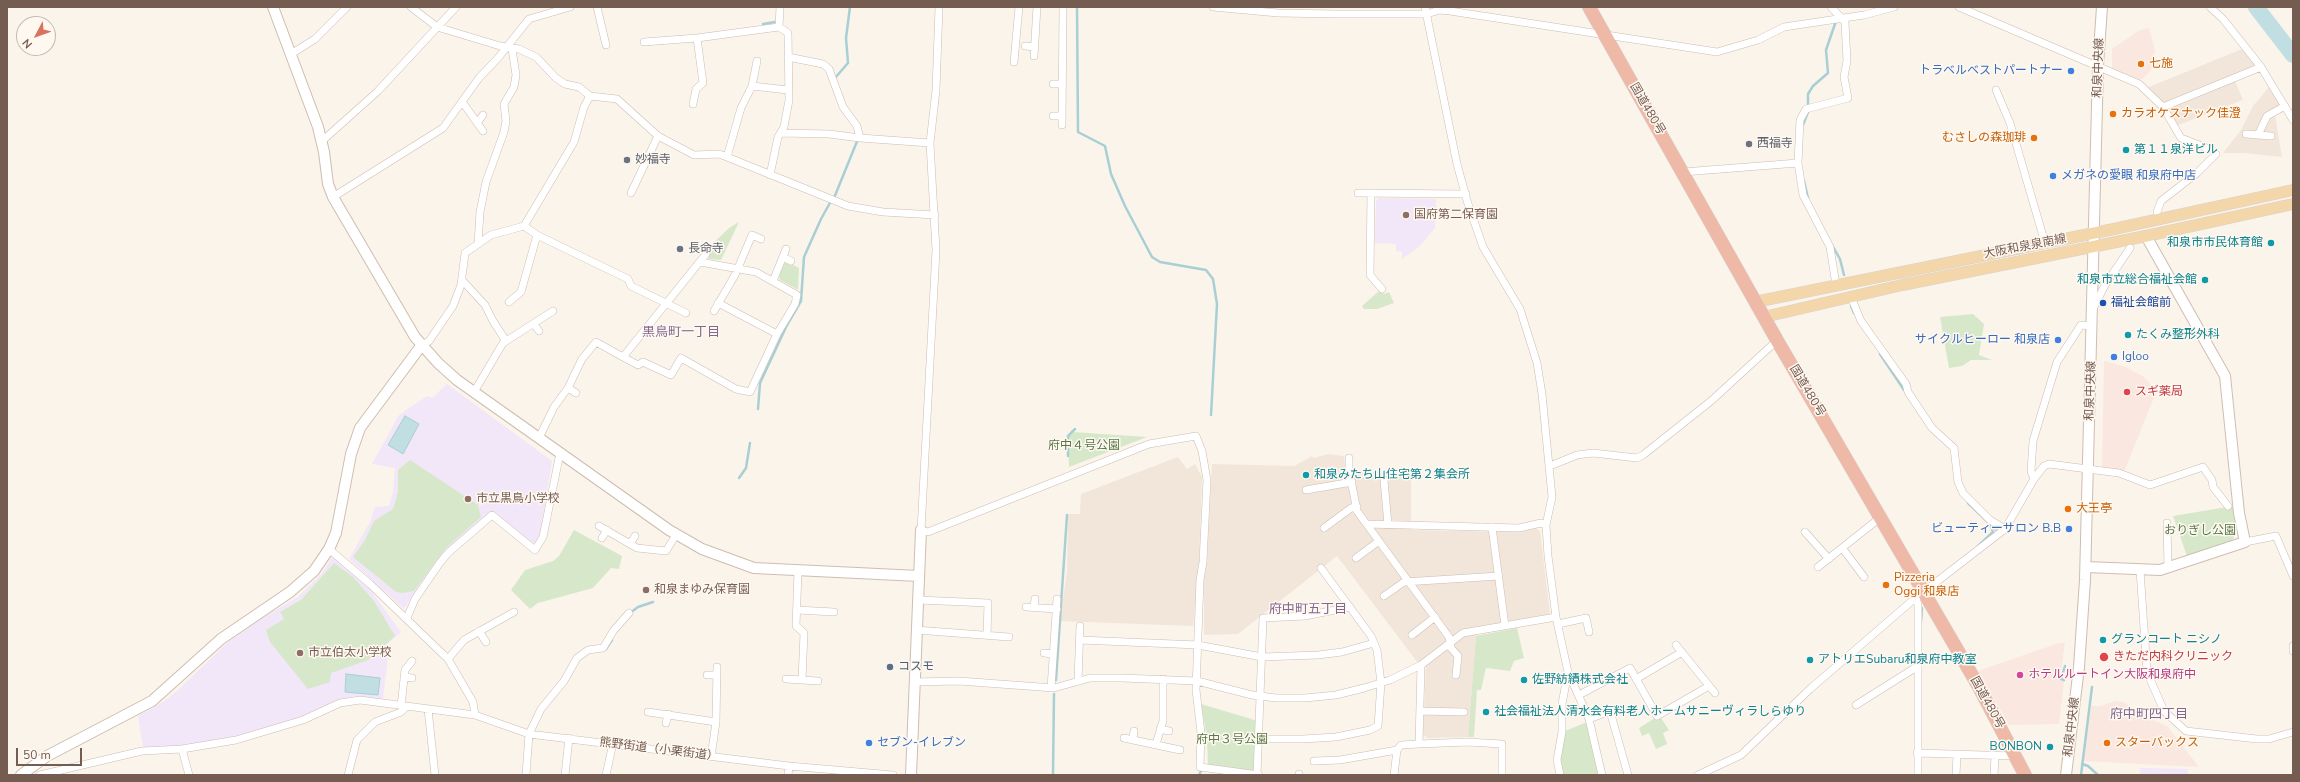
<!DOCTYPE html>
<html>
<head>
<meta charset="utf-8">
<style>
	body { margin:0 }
	#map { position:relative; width:2300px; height:782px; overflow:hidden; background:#fbf4eb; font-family:"Nunito Sans",sans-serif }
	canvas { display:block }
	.frame { position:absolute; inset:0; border:8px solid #745c50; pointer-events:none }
	.north { position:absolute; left:16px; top:16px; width:40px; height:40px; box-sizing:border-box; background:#fef8f1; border:1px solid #c7bab1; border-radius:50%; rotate:229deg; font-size:11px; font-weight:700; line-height:16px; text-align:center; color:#745c50 }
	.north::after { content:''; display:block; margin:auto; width:14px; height:18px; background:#d8745d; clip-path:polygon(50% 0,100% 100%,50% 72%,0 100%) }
	.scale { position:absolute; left:16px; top:748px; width:66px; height:18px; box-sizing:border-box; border:2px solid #745c50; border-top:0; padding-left:5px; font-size:12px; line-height:14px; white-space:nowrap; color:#745c50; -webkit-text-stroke:3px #fef8f1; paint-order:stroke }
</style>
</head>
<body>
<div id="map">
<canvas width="2300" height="782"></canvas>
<div class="frame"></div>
<div class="north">N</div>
<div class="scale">50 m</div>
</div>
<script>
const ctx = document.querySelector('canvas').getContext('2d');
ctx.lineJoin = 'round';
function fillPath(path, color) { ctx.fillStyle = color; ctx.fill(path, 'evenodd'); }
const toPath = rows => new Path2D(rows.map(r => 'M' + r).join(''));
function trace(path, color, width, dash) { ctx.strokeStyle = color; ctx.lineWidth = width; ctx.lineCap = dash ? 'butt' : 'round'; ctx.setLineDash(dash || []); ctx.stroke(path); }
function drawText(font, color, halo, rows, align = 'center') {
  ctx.font = font + ' "Nunito Sans","Noto Sans JP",sans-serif'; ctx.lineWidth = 3; ctx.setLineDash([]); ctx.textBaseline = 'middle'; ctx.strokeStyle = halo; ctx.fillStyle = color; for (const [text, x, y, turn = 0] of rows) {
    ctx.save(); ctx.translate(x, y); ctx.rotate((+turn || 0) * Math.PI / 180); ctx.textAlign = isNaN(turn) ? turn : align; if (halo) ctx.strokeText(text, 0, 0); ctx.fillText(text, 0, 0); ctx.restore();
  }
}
const residential = toPath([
	[2242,49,2255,63,2254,67,2233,76,2243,100,2176,126,2149,87],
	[2270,86,2284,110,2275,115,2282,157,2244,153,2223,153,2241,130,2253,106],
	[1328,454,1344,456,1345,465,1355,471,1411,474,1411,530,1520,532,1536,528,1540,531,1550,614,1475,628,1476,636,1468,737,1428,738,1423,735,1426,666,1418,663,1337,556,1238,634,1204,635,1204,580,1207,563,1212,464,1294,466,1312,456,1313,458],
	[1178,457,1187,469,1195,464,1202,477,1199,562,1193,626,1060,621,1067,571,1068,514,1080,514,1081,494]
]);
const commercial = toPath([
	[2149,28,2155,51,2151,71,2142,79,2137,81,2112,68,2112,49,2140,30],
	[2104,361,2126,367,2144,377,2157,390,2124,472,2102,467],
	[2059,643,2065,643,2060,678,2060,681,2064,681,2059,724,2009,725,1978,671],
	[2116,701,2125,703,2148,718,2167,726,2199,767,2084,761,2091,706,2100,706]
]);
const education = toPath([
	[1379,198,1436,199,1435,228,1420,246,1402,259,1402,252,1396,251,1396,244,1375,243,1376,201],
	[447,384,552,461,540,535,536,543,532,543,491,512,447,549,432,567,404,609,349,559,370,522,375,507,389,506,393,492,395,468,372,464,399,415,427,396,432,398],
	[333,556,368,587,401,632,381,650,388,656,383,699,355,696,342,699,310,715,244,734,186,746,143,748,138,716,163,702,177,691,227,643,262,618,298,597,322,573],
	[2140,768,2187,769,2189,775,2140,775]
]);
const green = toPath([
	[739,222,721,260,709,259,705,251,729,228],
	[787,262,799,268,798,290,780,280,779,276,784,264],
	[1380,290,1384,294,1389,292,1394,303,1377,309,1364,309,1362,306],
	[1973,314,1984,324,1979,355,1992,360,1971,360,1962,366,1949,368,1940,317],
	[1073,432,1147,437,1069,467,1068,436],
	[410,460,478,505,481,517,446,548,414,591,403,593,396,592,353,557,365,540,374,521,393,509,398,492,398,470],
	[2233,506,2236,533,2232,541,2187,556,2173,516],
	[574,530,622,556,619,569,611,568,593,588,538,603,530,609,511,590,525,570,553,561,559,556],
	[334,563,353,577,374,601,395,636,368,660,331,673,330,682,308,689,270,642,266,630,284,619,280,612,301,600],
	[1517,628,1524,658,1514,661,1510,671,1486,668,1481,690,1477,690,1474,737,1468,737,1476,636],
	[1201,704,1258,721,1255,773,1208,766,1207,738],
	[1655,718,1657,720,1661,718,1669,730,1663,733,1667,744,1656,749,1649,733,1642,736,1639,728],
	[1587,722,1601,775,1564,775,1560,762,1565,731]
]);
const water = toPath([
	[405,416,419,424,403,454,388,445,405,416],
	[346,674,380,678,378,695,345,692,346,674]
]);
const stream = toPath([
	[1077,7,1078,132,1105,146,1111,174,1125,206,1152,257,1160,262,1206,270,1213,279,1217,304,1211,415],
	[763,24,775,22],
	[835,78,848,63,846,38,850,7],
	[1803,125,1808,112,1808,94,1813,86,1828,73,1826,50,1836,21],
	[1804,181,1808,198],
	[834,198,858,139],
	[1832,245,1840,259,1844,275],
	[1851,306,1854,313],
	[1880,354,1904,390],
	[758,409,760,383,787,325,801,301,804,257,821,219,831,201],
	[1068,456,1068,436,1075,429],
	[739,478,746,468,750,443],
	[1968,503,1990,524,1993,532,1978,546],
	[1992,528,1998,530],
	[630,613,638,607,653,602],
	[1921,622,1922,608],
	[606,649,612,640],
	[1056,680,1067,515],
	[2064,680,2061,679,2065,666],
	[2082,764,2088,766,2098,775],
	[1053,775,1054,694],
	[1199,775,1201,771],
	[2081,775,2092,687]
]);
const river = toPath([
	[2256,7,2293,55]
]);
const street = toPath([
	[411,7,437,27,500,46,519,49,536,57,556,78,565,84,579,87,590,96],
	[597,7,606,45],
	[939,7,936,90,930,143,936,250,921,530,928,532,1149,444,1196,436,1202,451,1207,480,1203,562,1200,580,1196,690,1201,733,1200,767,1259,775],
	[1213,7,1278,13,1336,14,1427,14,1439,10,1450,11,1717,52,1758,40,1784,27,1864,15,1894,7],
	[1425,7,1457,164,1468,204,1483,247,1520,309,1537,363,1542,394,1552,497,1546,525,1548,556,1556,617,1568,672,1589,719,1602,775],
	[1831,7,1845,22,1847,61,1844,77,1848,98,1806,109,1800,120,1798,163,1803,195,1830,247,1836,285],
	[1959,7,2139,84,2163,107,2181,138,2212,150,2216,154,2197,173,2161,201,2157,212,2158,219],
	[2210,7,2223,19,2261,67,2293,120],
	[644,42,697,38,779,27,780,7],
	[1025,46,1034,47],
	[291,54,315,39,347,7],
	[1034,56,1037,7],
	[788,57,823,64,829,69,843,107,857,126,860,138,930,143],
	[757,61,752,86,788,90],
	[1014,62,1019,7],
	[1053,84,1062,84],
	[1996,90,2010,123,2045,243],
	[463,103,483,131],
	[693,104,696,89,703,83,697,38],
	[2163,107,2261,67],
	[1053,116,1062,116],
	[477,123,483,115],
	[1062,125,1063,7],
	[781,133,829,134,860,138],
	[2246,134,2271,136],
	[2258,135,2267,116,2285,106],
	[321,142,378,91,456,7],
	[727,157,741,108,752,86],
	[1683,172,1798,163],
	[770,175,778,137,784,127,789,100,788,33,779,27],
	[631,193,658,136],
	[1358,193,1466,194],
	[1371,193,1370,275,1382,289],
	[333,197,443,128,479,78,498,58,529,19,570,7],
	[524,226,537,235,628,279,631,286,686,313],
	[478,244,480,212,486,182,504,132,506,121,504,104,514,87,516,75,512,49,508,45],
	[783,257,791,261],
	[462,280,485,305,493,321,506,341],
	[773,281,786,249],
	[1851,297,1861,321,1906,384,1908,392,1932,428,1954,448,1958,482,1963,493,1990,520,2005,529],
	[509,302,521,292,537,235],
	[718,303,777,334],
	[2093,309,2105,285,2130,248],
	[714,311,735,275,752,235,761,239],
	[534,324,539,331],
	[421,346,429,341,453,306,461,285,465,253,491,235,524,226,574,142,584,107,590,96,617,99,658,136,694,155,719,154,727,157,848,206,883,212,935,215],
	[623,357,638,365,643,362,671,375,681,358,736,389,750,392,777,334,795,304,797,295,756,272,700,262],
	[568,388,576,393],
	[474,392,503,343,553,311],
	[539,438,554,407,568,388,582,359,596,342,623,357,706,254],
	[1349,458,1349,470,1357,511,1449,637,1451,648,1458,656,1456,675],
	[1550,466,1577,455,1593,453,1637,458,1643,455,1711,401,1771,346,1778,342],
	[2034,479,2044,466,2049,464,2119,473,2150,485,2203,467,2212,480,2213,487,2228,506],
	[1384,480,1388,525],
	[1306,490,1352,482],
	[2167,523,2168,568],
	[1367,524,1519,528,1541,523,1546,525],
	[599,526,637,548,666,551,676,535],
	[1492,527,1505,626],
	[1324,528,1351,508,1357,507],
	[1805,532,1829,559],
	[602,538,607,530],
	[2245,542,2276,536,2293,576],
	[630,544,635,536],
	[329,549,370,584,448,659,473,702,475,715],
	[1843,549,1864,577],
	[1356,558,1379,541],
	[1818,567,1881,517],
	[2140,570,2147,672,2164,711,2186,731,2257,739,2269,739,2293,732],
	[798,571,796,626,804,633,802,680],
	[1384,596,1404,582,1499,576],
	[1916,598,1918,605,1918,775],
	[918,600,988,603,987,635],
	[1026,607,1057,609],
	[1034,607,1035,599],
	[797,610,834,612],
	[407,618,415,599,439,564,448,553,492,515,535,550,543,537,560,453],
	[1558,624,1586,618,1589,632],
	[916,630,1009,637],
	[479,631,486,642],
	[1412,635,1435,617],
	[1080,640,1198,645,1262,657,1318,655,1342,652,1374,643],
	[1676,645,1715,693],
	[2293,646,2293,651],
	[1044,653,1053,654],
	[448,659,464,640,514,612],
	[707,675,717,675],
	[404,677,412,678],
	[786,679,818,681],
	[1636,679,1682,652],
	[1078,681,1080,626],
	[914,682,959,681,1054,688,1090,678,1122,678,1197,681,1252,695,1276,698,1305,698,1336,695,1364,688,1390,680,1421,665],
	[1051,688,1057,599],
	[1579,695,1630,668,1657,716,1709,686],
	[1856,705,1918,666],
	[401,706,405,670,412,661],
	[428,709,435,775],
	[1420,711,1464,712],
	[648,712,716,722],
	[1589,719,1610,711,1628,775],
	[666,723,668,714],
	[1160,729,1169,731],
	[1124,738,1180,750],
	[1133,739,1134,731],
	[1259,739,1303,739,1336,737,1370,730,1378,726,1381,683,1377,650,1371,636,1321,568],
	[1156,744,1163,721,1163,679],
	[182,749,189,775],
	[1917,753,2016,756],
	[711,757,716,722,717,667],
	[1314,761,1340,760,1397,750],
	[40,775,142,751,182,749,236,740,303,720,340,703,360,700,475,715,529,734,789,766,893,775],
	[348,775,357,740,375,722,401,712,406,707],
	[526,775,529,734,541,709,564,681,577,658,588,650,603,648,614,630,629,613],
	[565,775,569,738],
	[606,775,613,743],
	[788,775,789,766],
	[1257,775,1263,618,1305,616,1350,607],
	[1299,775,1299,774],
	[1394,775,1397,750,1401,745,1419,744],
	[1502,775,1502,744,1467,742,1419,744,1421,665,1463,633,1556,617],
	[1560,775,1557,760,1562,732,1562,704,1568,672],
	[1698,775,1741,755,1810,689,1913,600,2005,529,2034,479,2031,471,2033,441,2057,362,2081,325,2092,326],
	[1956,775,1957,755],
	[1994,775,1995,756]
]);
const secondary = toPath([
	[273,7,318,127,324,152,328,184,333,197,415,337,438,363,457,380,669,530,702,549,754,568,919,576],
	[2086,567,2160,570,2245,542,2239,513,2225,376,2146,236],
	[21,775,47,756,152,701,221,639,290,592,314,571,329,549,336,533,351,454,360,428,421,346],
	[911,775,921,530],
	[2066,775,2079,667,2085,580,2098,65,2102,7]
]);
const primary = toPath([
	[1755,302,2114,229,2293,190],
	[1764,317,1902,285,2146,236,2293,204]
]);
const highway = toPath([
	[1589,7,1778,342,1979,687,2025,775]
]);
const markers = [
	[2141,64,4,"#e8710a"],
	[2071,71,4,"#3f7fe0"],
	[2113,114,4,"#e8710a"],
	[2034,138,4,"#e8710a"],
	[1749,144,4,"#6b7280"],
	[2126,150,4,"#0f9aa8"],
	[627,160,4,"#6b7280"],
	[2053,176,4,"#3f7fe0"],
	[1406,215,4,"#8d6e63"],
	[2271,243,4,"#0f9aa8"],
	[680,249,4,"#6b7280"],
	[2205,280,4,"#0f9aa8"],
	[2103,303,4,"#1a4fb4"],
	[2128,335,4,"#0f9aa8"],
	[2058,340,4,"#3f7fe0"],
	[2114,357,4,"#3f7fe0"],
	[2127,392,4,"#e0444e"],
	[1306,475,4,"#0f9aa8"],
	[468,499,4,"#8d6e63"],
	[2068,509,4,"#e8710a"],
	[2069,529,4,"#3f7fe0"],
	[1886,585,4,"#e8710a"],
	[646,590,4,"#8d6e63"],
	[2103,640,4,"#0f9aa8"],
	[300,653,4,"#8d6e63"],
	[2104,657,5,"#e0444e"],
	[1810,660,4,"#0f9aa8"],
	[890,667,4,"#5c6f8a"],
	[2020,675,4,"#d1479c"],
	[1524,680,4,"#0f9aa8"],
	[1486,712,4,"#0f9aa8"],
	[869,743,4,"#3f7fe0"],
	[2107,743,4,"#e8710a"],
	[2050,747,4,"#0f9aa8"]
];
const foodNames = [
	["七施",2149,64],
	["カラオケスナック佳澄",2121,114],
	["むさしの森珈琲",2026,138,"right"],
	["大王亭",2076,509],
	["Pizzeria",1894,578],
	["Oggi 和泉店",1894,592],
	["スターバックス",2115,743]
];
const streetNames = [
	["和泉中央線",2099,68,-88],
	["国道480号",1647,109,60],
	["大阪和泉泉南線",2025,247,-11],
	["国道480号",1807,391,59],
	["和泉中央線",2091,391,-88],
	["国道480号",1987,703,61],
	["和泉中央線",2072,727,-83],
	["熊野街道（小栗街道）",659,750,7]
];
const shopNames = [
	["トラベルベストパートナー",2063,71],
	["メガネの愛眼 和泉府中店",2061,176,"left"],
	["サイクルヒーロー 和泉店",2050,340],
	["Igloo",2122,357,"left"],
	["ビューティーサロン B.B",2061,529],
	["セブン-イレブン",877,743,"left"]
];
const worshipNames = [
	["西福寺",1757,144],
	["妙福寺",635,160],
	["長命寺",688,249]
];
const cultureNames = [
	["第１１泉洋ビル",2134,150],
	["和泉市市民体育館",2263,243,"right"],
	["和泉市立総合福祉会館",2197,280,"right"],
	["たくみ整形外科",2136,335],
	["和泉みたち山住宅第２集会所",1314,475],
	["グランコート ニシノ",2111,640],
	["アトリエSubaru和泉府中教室",1818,660],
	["佐野紡績株式会社",1532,680],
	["社会福祉法人清水会有料老人ホームサニーヴィラしらゆり",1494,712],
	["BONBON",2042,747,"right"]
];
const educationNames = [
	["国府第二保育園",1414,215],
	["市立黒鳥小学校",476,499],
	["和泉まゆみ保育園",654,590],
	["市立伯太小学校",308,653]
];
const transitNames = [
	["福祉会館前",2111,303]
];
const healthNames = [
	["スギ薬局",2135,392],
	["きただ内科クリニック",2113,657]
];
const parkNames = [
	["府中４号公園",1084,446],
	["おりぎし公園",2200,531],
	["府中３号公園",1232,740]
];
const serviceNames = [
	["コスモ",898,667]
];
const hotelNames = [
	["ホテルルートイン大阪和泉府中",2028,675]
];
const neighbourhoodNames = [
	["黒鳥町一丁目",681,333],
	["府中町五丁目",1308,610],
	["府中町四丁目",2149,715]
];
fillPath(residential, '#f2e6da');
fillPath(commercial, '#fae7e0');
fillPath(education, '#f1e7f8');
fillPath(green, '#d7e8ca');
fillPath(water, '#c1dfe3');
trace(water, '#a8cfd4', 1);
trace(stream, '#a8cfd4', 2.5);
trace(river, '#c1dfe3', 16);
trace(street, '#ccbcb2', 8);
trace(secondary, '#cfbdaf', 12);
trace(primary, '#d8d1ce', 12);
trace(highway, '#d8d1ce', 14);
trace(street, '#fff', 7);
trace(secondary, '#fff', 10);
trace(primary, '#f3d6aa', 11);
trace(highway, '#efb9a8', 13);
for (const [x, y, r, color] of markers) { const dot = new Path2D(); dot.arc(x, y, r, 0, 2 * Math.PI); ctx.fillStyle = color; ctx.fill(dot); trace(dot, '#fef8f1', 1.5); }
drawText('12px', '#c56008', '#fef8f1', foodNames, 'left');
drawText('12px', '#745c50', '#fef8f1', streetNames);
drawText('12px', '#366cbe', '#fef8f1', shopNames, 'right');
drawText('12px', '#5b616d', '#fef8f1', worshipNames, 'left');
drawText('12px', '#0d838f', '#fef8f1', cultureNames, 'left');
drawText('12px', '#785e54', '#fef8f1', educationNames, 'left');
drawText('12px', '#164399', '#fef8f1', transitNames, 'left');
drawText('12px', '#be3a42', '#fef8f1', healthNames, 'left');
drawText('12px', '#587849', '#fef8f1', parkNames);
drawText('12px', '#4e5e75', '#fef8f1', serviceNames, 'left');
drawText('12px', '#b23c85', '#fef8f1', hotelNames, 'left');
drawText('13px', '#81688f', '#fef8f1', neighbourhoodNames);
</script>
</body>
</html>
